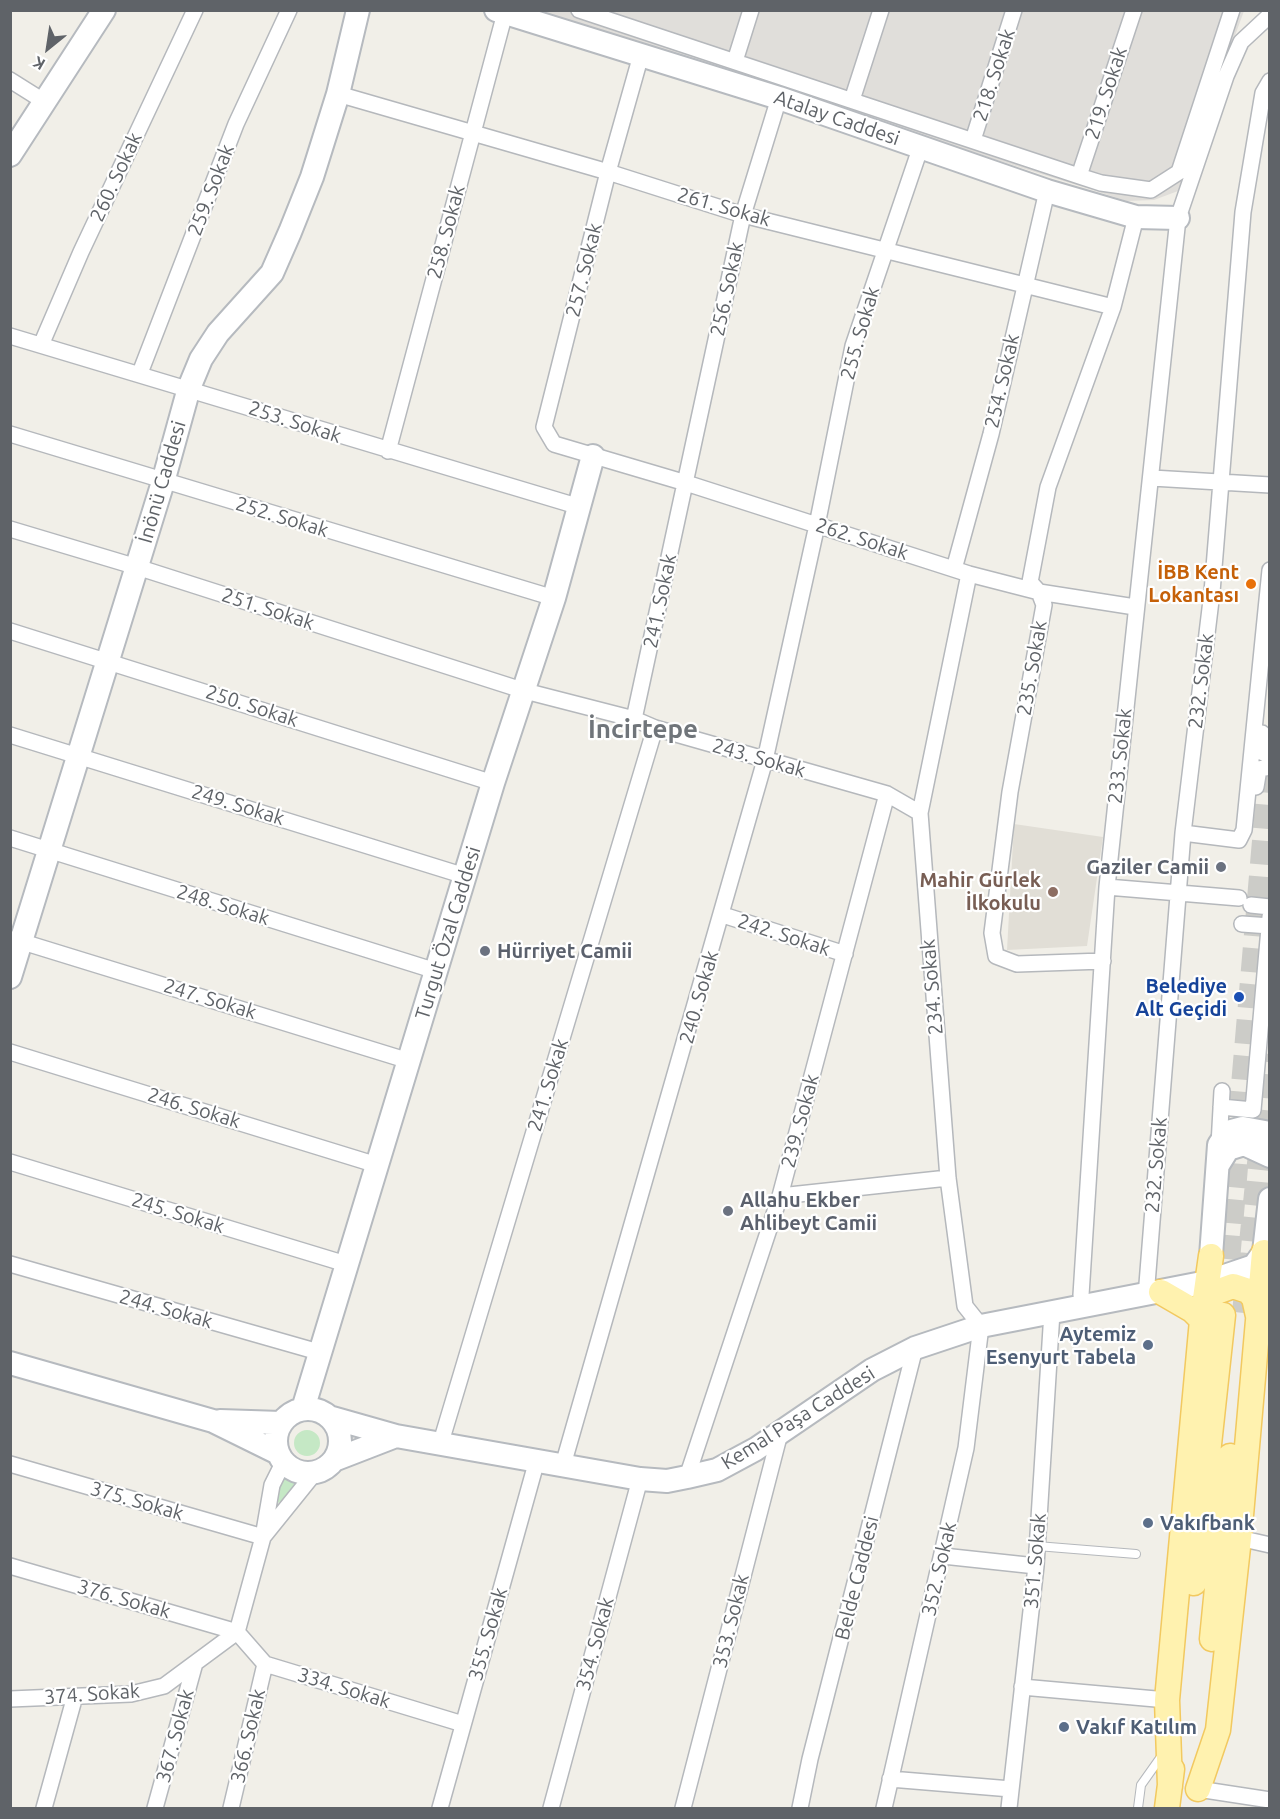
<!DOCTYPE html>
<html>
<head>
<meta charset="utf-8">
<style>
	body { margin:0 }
	#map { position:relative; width:1280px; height:1819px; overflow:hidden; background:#f1efe8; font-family:Ubuntu,sans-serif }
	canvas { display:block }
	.frame { position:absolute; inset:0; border:12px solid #5f6368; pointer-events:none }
	.north { position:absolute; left:18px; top:18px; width:60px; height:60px; -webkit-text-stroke:4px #fff; paint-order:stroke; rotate:210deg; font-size:16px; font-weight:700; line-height:24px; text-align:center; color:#5f6368 }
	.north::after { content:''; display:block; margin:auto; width:21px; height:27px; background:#5f6368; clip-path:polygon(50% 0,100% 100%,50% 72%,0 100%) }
</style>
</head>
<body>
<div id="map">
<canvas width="1280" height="1819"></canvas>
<div class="frame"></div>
<div class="north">K</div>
</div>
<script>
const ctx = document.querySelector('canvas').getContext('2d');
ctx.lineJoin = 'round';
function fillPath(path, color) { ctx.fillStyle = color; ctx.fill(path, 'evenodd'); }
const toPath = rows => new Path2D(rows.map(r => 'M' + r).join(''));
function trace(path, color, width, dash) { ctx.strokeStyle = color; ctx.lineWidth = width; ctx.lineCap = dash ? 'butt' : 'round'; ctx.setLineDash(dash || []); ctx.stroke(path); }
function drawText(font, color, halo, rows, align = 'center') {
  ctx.font = font + ' Ubuntu,sans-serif'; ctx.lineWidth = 4.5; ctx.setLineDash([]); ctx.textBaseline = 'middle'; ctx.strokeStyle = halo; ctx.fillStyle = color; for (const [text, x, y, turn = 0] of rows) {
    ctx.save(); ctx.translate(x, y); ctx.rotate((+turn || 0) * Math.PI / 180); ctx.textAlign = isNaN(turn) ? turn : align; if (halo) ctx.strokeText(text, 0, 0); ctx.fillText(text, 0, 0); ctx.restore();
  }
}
const industrial = toPath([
	[523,11,1244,11,1178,191,1154,200,1127,201]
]);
const education = toPath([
	[1014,824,1103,837,1087,946,1007,950]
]);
const green = toPath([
	'294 1443a13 13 0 1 1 26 0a13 13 0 1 1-26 0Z',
	[280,1467,306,1476,305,1482,273,1507]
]);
const primaryTunnel = toPath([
	[1225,1295,1270,771],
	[1244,1313,1270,1054]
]);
const lane = toPath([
	[1037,1546,1136,1554],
	[1138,1808,1141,1785,1163,1754]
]);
const street = toPath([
	[579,10,1079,176,1101,183,1151,190,1179,172,1232,10],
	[641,55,608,172,544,427,554,444,686,483,969,574,1039,592,1135,607],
	[735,61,751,10],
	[10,80,45,102],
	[338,94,608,172,743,215,1113,307],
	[852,100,881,10],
	[973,140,1014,10],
	[1079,176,1134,10],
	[10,336,580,507],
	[41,345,81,252,195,10],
	[140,373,236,124,289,10],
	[10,434,554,598],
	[388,451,505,13],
	[1152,478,1270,485],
	[10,529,137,567,525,691,634,719,655,728,887,794,920,813],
	[954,569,991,434,1047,191],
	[10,631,493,783],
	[634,719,743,215,779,98],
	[1262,733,1261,752,1270,756],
	[10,735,465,876],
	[1256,787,1259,769,1270,767],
	[1183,833,1239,840,1244,830,1270,570],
	[10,838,436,971],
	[1107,887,1239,898],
	[1251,905,1270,907],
	[723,915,845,954],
	[1242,924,1270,926],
	[13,939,409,1061],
	[1103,961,1017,964,996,956,992,933,1010,792,1044,605,1039,592,1030,582,1048,487,1113,307,1136,217],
	[10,1052,377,1165],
	[1221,1107,1253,1110,1270,917],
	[1219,1145,1222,1091],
	[10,1162,346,1264],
	[780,1196,948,1178],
	[10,1264,322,1353],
	[1147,1284,1183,833,1212,592,1243,212,1263,93,1270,81],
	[1081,1295,1107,887,1178,218,1226,76,1241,42,1270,15],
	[441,1442,655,728],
	[10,1464,263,1537],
	[563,1465,765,760,817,525,853,346,921,146],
	[687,1477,780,1196,887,794],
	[263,1537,313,1475,324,1469],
	[1239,1538,1270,1545],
	[943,1556,1036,1566],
	[10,1566,237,1632,265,1664,463,1724],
	[1022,1687,1167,1700],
	[10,1699,131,1694,164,1686,237,1632,263,1537,272,1485,284,1461],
	[890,1779,1011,1789],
	[1198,1789,1270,1800],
	[44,1808,75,1696],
	[155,1808,195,1663],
	[231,1808,265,1664],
	[440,1808,537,1460],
	[551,1808,640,1479],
	[683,1808,780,1433],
	[800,1808,810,1759,915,1348],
	[884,1808,966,1448,981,1326,965,1306,948,1178,920,813,969,574],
	[1009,1808,1036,1566,1052,1312]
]);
const secondary = toPath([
	[496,10,779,98,1047,191,1136,217,1178,218],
	[10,155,104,10],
	[10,977,163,482,189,388,201,359,218,333,272,273,290,232,312,177,338,94,358,10],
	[1218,1165,1228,1149,1244,1144,1270,1156],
	[1211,1256,1219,1145,1228,1132,1243,1128,1270,1133],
	[10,1363,213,1421,278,1453],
	[303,1409,493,783,554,598,593,456],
	'276 1441a32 32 0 1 1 64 0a32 32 0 1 1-64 0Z',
	[329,1417,396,1436,640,1479,667,1481,687,1477,717,1470,756,1449,872,1370,915,1348,981,1326,1207,1282,1254,1266,1264,1252,1270,1199],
	[220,1421,281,1423],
	[334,1460,396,1436]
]);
const primary = toPath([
	[1161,1292,1192,1310,1202,1320],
	[1205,1312,1214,1293,1233,1286,1248,1291,1254,1298,1258,1316],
	[1194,1583,1223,1315],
	[1212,1639,1230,1456],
	[1170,1786,1167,1700,1202,1320,1211,1256],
	[1198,1789,1218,1730,1239,1538,1264,1252],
	[1167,1808,1172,1769]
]);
const markers = [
	[1251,584,6,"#e8710a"],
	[1221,867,6,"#6b7280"],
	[1053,892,6,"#8d6e63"],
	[485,951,6,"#6b7280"],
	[1239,997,6,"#1a4fb4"],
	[728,1211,6,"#6b7280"],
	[1148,1345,6,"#5c6f8a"],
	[1148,1523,6,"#5c6f8a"],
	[1064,1727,6,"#5c6f8a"]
];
const streetNames = [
	["218. Sokak",994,75,-72],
	["219. Sokak",1106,93,-72],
	["Atalay Caddesi",837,118,19],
	["260. Sokak",116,177,-65],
	["259. Sokak",211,190,-69],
	["261. Sokak",724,207,16],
	["258. Sokak",446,232,-75],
	["257. Sokak",584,270,-76],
	["256. Sokak",727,289,-78],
	["255. Sokak",860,333,-74],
	["254. Sokak",1002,381,-77],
	["253. Sokak",295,422,18],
	["İnönü Caddesi",162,482,-74],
	["252. Sokak",282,517,17],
	["262. Sokak",862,539,18],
	["241. Sokak",660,601,-78],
	["251. Sokak",268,609,18],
	["235. Sokak",1032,668,-80],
	["232. Sokak",1201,681,-83],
	["250. Sokak",252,706,18],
	["233. Sokak",1120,756,-84],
	["243. Sokak",759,758,16],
	["249. Sokak",238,805,17],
	["248. Sokak",223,905,17],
	["Turgut Özal Caddesi",448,933,-73],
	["242. Sokak",784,935,18],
	["234. Sokak",932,987,-95],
	["240. Sokak",699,997,-74],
	["247. Sokak",210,999,17],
	["241. Sokak",548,1085,-73],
	["246. Sokak",194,1108,17],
	["239. Sokak",800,1121,-75],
	["232. Sokak",1156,1165,-85],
	["245. Sokak",178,1213,17],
	["244. Sokak",166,1309,16],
	["Kemal Paşa Caddesi",798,1418,-32],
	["375. Sokak",137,1501,16],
	["351. Sokak",1035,1561,-85],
	["352. Sokak",939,1569,-77],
	["Belde Caddesi",857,1578,-76],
	["376. Sokak",124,1599,16],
	["353. Sokak",731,1621,-76],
	["355. Sokak",488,1634,-74],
	["354. Sokak",595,1644,-75],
	["334. Sokak",344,1688,17],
	["374. Sokak",92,1694,-4],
	["367. Sokak",175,1736,-75],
	["366. Sokak",248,1736,-77]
];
const foodNames = [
	["İBB Kent",1239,572],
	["Lokantası",1239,595]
];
const worshipNames = [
	["Gaziler Camii",1209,867,"right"],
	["Hürriyet Camii",497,951],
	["Allahu Ekber",740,1200],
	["Ahlibeyt Camii",740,1223]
];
const educationNames = [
	["Mahir Gürlek",1041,880],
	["İlkokulu",1041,903]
];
const transitNames = [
	["Belediye",1227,986],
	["Alt Geçidi",1227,1009]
];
const serviceNames = [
	["Aytemiz",1136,1334,"right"],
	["Esenyurt Tabela",1136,1357,"right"],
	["Vakıfbank",1160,1523],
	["Vakıf Katılım",1076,1727]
];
const districtNames = [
	["İncirtepe",643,729]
];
fillPath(industrial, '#e0deda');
fillPath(education, '#e1ded6');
fillPath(green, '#c5e8c5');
trace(primaryTunnel, '#ccccc8', 24, [24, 12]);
trace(lane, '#b5b8bc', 10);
trace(street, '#b5b8bc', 18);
trace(secondary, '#b6babf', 26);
trace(primary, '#f2c960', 27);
trace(lane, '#fff', 8);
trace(street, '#fff', 15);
trace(secondary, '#fff', 22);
trace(primary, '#fff2af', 24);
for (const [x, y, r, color] of markers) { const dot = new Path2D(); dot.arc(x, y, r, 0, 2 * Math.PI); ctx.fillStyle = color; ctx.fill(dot); trace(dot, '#fff', 2); }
drawText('20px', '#5f6368', '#fff', streetNames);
drawText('bold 20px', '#c56008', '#fff', foodNames, 'right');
drawText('bold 20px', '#5b616d', '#fff', worshipNames, 'left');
drawText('bold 20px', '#785e54', '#fff', educationNames, 'right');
drawText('bold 20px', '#164399', '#fff', transitNames, 'right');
drawText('bold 20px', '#4e5e75', '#fff', serviceNames, 'left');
drawText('bold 26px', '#70757a', '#fff', districtNames);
</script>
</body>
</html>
